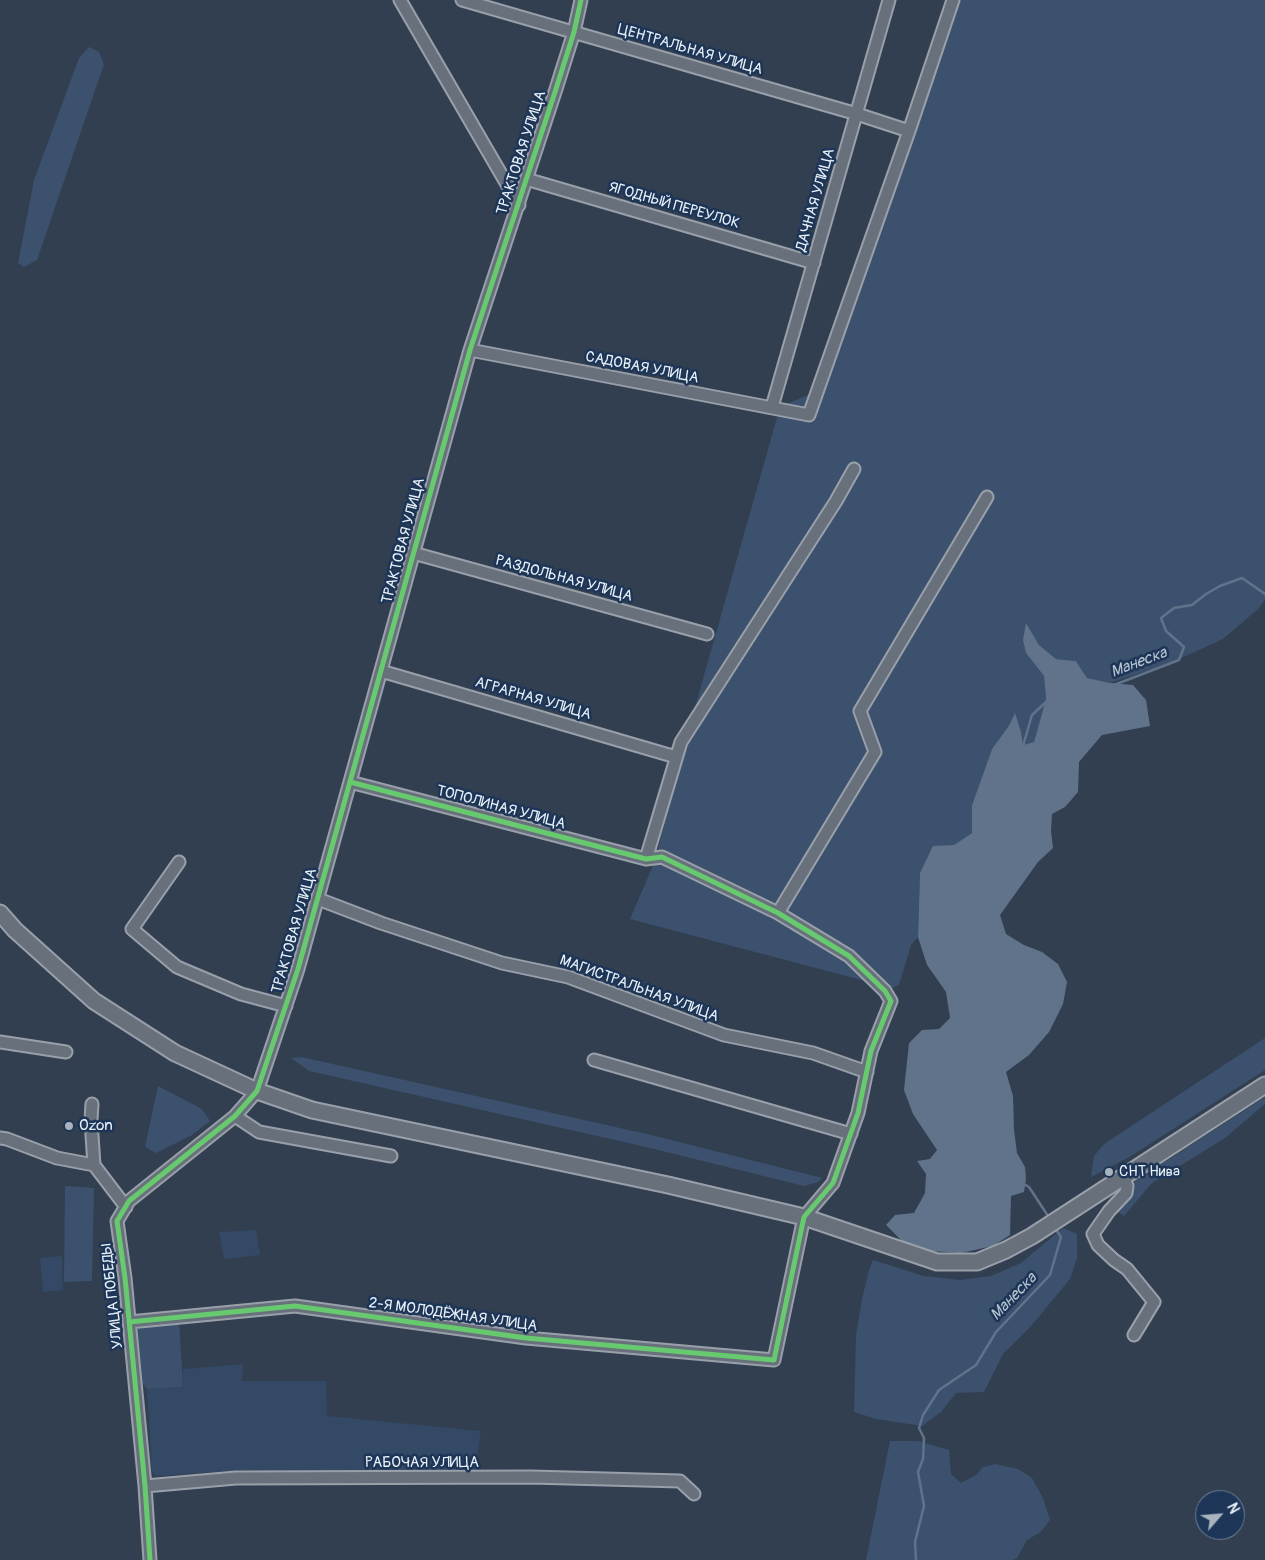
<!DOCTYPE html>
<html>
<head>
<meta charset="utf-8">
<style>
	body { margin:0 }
	#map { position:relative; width:1265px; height:1560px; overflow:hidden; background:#323f50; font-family:Pangolin,sans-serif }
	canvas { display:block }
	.north { position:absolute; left:1195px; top:1490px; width:50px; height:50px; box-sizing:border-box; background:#1d3557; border:1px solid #6e8097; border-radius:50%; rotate:63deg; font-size:14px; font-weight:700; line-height:20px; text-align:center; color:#e8f1f8 }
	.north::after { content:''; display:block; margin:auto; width:18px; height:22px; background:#a8b3bd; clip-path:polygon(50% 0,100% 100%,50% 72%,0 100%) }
</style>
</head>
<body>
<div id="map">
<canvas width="1265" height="1560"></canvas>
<div class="north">N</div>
</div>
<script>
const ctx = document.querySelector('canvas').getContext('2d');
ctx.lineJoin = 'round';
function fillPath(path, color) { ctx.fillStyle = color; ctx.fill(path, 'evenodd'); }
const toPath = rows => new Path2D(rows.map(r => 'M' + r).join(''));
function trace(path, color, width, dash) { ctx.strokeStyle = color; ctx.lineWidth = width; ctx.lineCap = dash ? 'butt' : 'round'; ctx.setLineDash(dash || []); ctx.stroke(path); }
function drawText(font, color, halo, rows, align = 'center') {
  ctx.font = font + ' Pangolin,sans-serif'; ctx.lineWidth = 5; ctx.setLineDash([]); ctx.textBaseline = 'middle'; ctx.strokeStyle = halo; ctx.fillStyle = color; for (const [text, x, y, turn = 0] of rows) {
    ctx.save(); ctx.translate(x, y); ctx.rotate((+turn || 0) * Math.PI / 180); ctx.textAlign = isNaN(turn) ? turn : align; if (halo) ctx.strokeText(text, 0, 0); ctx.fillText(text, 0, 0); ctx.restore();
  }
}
const built = toPath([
	[256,1230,260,1255,224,1259,219,1232],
	[62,1256,63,1290,43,1292,40,1258],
	[243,1364,242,1381,326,1381,327,1416,481,1431,474,1478,243,1470,157,1476,152,1472,147,1389,183,1387,183,1369]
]);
const green = toPath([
	[947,0,1265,0,1265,600,1258,609,1223,639,1170,663,1110,683,1087,678,1076,661,1056,659,1039,645,1026,624,1026,653,1044,676,1046,699,1034,742,1023,745,1021,732,1014,714,1008,727,992,749,981,780,972,805,972,833,954,845,920,873,918,937,911,945,899,985,885,991,869,982,630,919,655,861,686,739,780,407,815,392],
	[89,47,99,52,104,64,37,260,24,267,18,263,34,180,79,58],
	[1265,1038,1265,1070,1131,1156,1091,1177,1094,1156,1104,1144],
	[301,1057,647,1134,822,1178,818,1182,804,1186,646,1147,309,1071,291,1058],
	[158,1086,202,1109,210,1121,192,1135,156,1153,145,1147],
	[1265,1097,1265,1104,1225,1138,1151,1184,1124,1216,1109,1206,1109,1198],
	[65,1186,94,1188,92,1281,64,1282],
	[1063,1228,1077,1234,1077,1258,1070,1279,1032,1325,1003,1354,984,1392,956,1393,941,1412,922,1426,876,1419,854,1412,856,1336,862,1299,869,1270,873,1260,924,1276,960,1280,991,1276,1021,1263],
	[179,1320,183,1387,147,1389,143,1384,137,1327],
	[890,1441,918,1441,949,1450,951,1474,961,1483,976,1475,983,1467,995,1464,1018,1469,1032,1478,1043,1498,1050,1520,1041,1532,1027,1540,1017,1558,1013,1560,866,1560]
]);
const water = toPath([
	[1026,623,1039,645,1056,659,1076,661,1087,678,1110,683,1133,685,1146,700,1150,726,1102,735,1079,762,1078,792,1065,807,1052,814,1051,831,1053,848,1038,862,1000,915,1006,934,1024,945,1042,952,1058,964,1067,982,1063,1004,1049,1032,1029,1055,1006,1072,1013,1096,1014,1130,1017,1153,1025,1167,1026,1179,1024,1192,1011,1196,1010,1235,993,1246,961,1253,930,1251,902,1241,886,1225,895,1215,914,1213,925,1193,926,1174,917,1161,930,1159,937,1150,913,1114,904,1090,909,1043,922,1030,939,1029,950,1018,946,992,927,965,918,937,920,873,933,846,954,845,972,833,972,805,981,780,992,749,1008,727,1015,713,1021,732,1023,745,1034,742,1046,699,1044,676,1026,653,1023,640]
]);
const stream = toPath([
	[1114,685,1179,660,1184,647,1166,631,1161,618,1174,608,1192,605,1206,594,1220,586,1242,578,1265,594],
	[1023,746,1032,715,1046,702],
	[1022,1183,1029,1187,1050,1219],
	[916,1560,915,1542,924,1506,918,1472,923,1459,924,1438,919,1428,923,1415,939,1390,976,1365,996,1332,1050,1275,1061,1237,1055,1228]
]);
const minor = toPath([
	[400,0,519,205],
	[462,0,857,114,909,131],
	[526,179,814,263],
	[470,350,809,415,909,131,953,0],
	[772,407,889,0],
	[413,553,707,634],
	[381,671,676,757],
	[646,859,681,742,836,501,854,469],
	[179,862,132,929,177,967,241,994,286,1006],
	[318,899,381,923,502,963,568,977,724,1035,813,1053,867,1072],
	[778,913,875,752,860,711,987,497],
	[0,1042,66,1052],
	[594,1060,851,1134],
	[92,1104,91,1120,94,1165],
	[235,1116,259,1132,391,1156],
	[0,1138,7,1139,57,1158,94,1165,126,1207],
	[1123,1176,1127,1186,1126,1193,1109,1211,1093,1234,1098,1245,1114,1260,1127,1269,1154,1302,1134,1335],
	[129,1322,295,1306,526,1338,774,1360,804,1217,833,1183,858,1113,871,1051,891,1001,885,991,849,956,778,913,662,857,646,859,350,782],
	[145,1486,236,1478,531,1477,680,1481,694,1494],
	[150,1560,145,1486,125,1278,117,1221,129,1201,235,1116,257,1091,298,969,470,350,556,89,574,32,581,0]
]);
const major = toPath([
	[0,913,15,930,94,1001,175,1053,257,1091,312,1110,668,1185,804,1217,937,1262,977,1262,1006,1250,1032,1236,1265,1085]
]);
const cycleway = toPath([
	[129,1322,295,1306,526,1338,774,1360,804,1217,833,1183,858,1113,871,1051,891,1001,885,991,849,956,778,913,662,857,646,859,350,782],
	[150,1560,145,1486,125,1278,117,1221,129,1201,235,1116,257,1091,298,969,470,350,556,89,574,32,581,0]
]);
const markers = [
	[69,1126,5,"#a8b3bd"],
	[1109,1172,5,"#a8b3bd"]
];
const streetNames = [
	["ЦЕНТРАЛЬНАЯ УЛИЦА",690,50,16],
	["ТРАКТОВАЯ УЛИЦА",522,153,-72],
	["ДАЧНАЯ УЛИЦА",816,200,-74],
	["ЯГОДНЫЙ ПЕРЕУЛОК",674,206,16],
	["САДОВАЯ УЛИЦА",642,368,11],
	["ТРАКТОВАЯ УЛИЦА",404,541,-75],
	["РАЗДОЛЬНАЯ УЛИЦА",564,579,15],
	["АГРАРНАЯ УЛИЦА",533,699,16],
	["ТОПОЛИНАЯ УЛИЦА",501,808,15],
	["ТРАКТОВАЯ УЛИЦА",295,931,-74],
	["МАГИСТРАЛЬНАЯ УЛИЦА",639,989,20],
	["УЛИЦА ПОБЕДЫ",113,1296,-96],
	["2-Я МОЛОДЁЖНАЯ УЛИЦА",453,1315,8],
	["РАБОЧАЯ УЛИЦА",422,1463]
];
const poiNames = [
	["Ozon",79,1126],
	["СНТ Нива",1119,1172]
];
const waterNames = [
	["Манеска",1139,663,-21],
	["Манеска",1014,1297,-46]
];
fillPath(built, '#334965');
fillPath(green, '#3c516d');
fillPath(water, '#60738a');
trace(stream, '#60738a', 2.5);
trace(minor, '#99a0aa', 15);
trace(major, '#99a0aa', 19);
trace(minor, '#67707b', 11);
trace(major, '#67707b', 15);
trace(cycleway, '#67ca6e', 5);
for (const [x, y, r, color] of markers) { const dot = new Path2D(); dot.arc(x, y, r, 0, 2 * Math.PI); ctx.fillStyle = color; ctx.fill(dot); trace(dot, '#1d3557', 2); }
drawText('15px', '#e8f1f8', '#1d3557', streetNames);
drawText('15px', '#e8f1f8', '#1d3557', poiNames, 'left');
drawText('italic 16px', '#b4c1ce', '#1d3557', waterNames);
</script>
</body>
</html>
